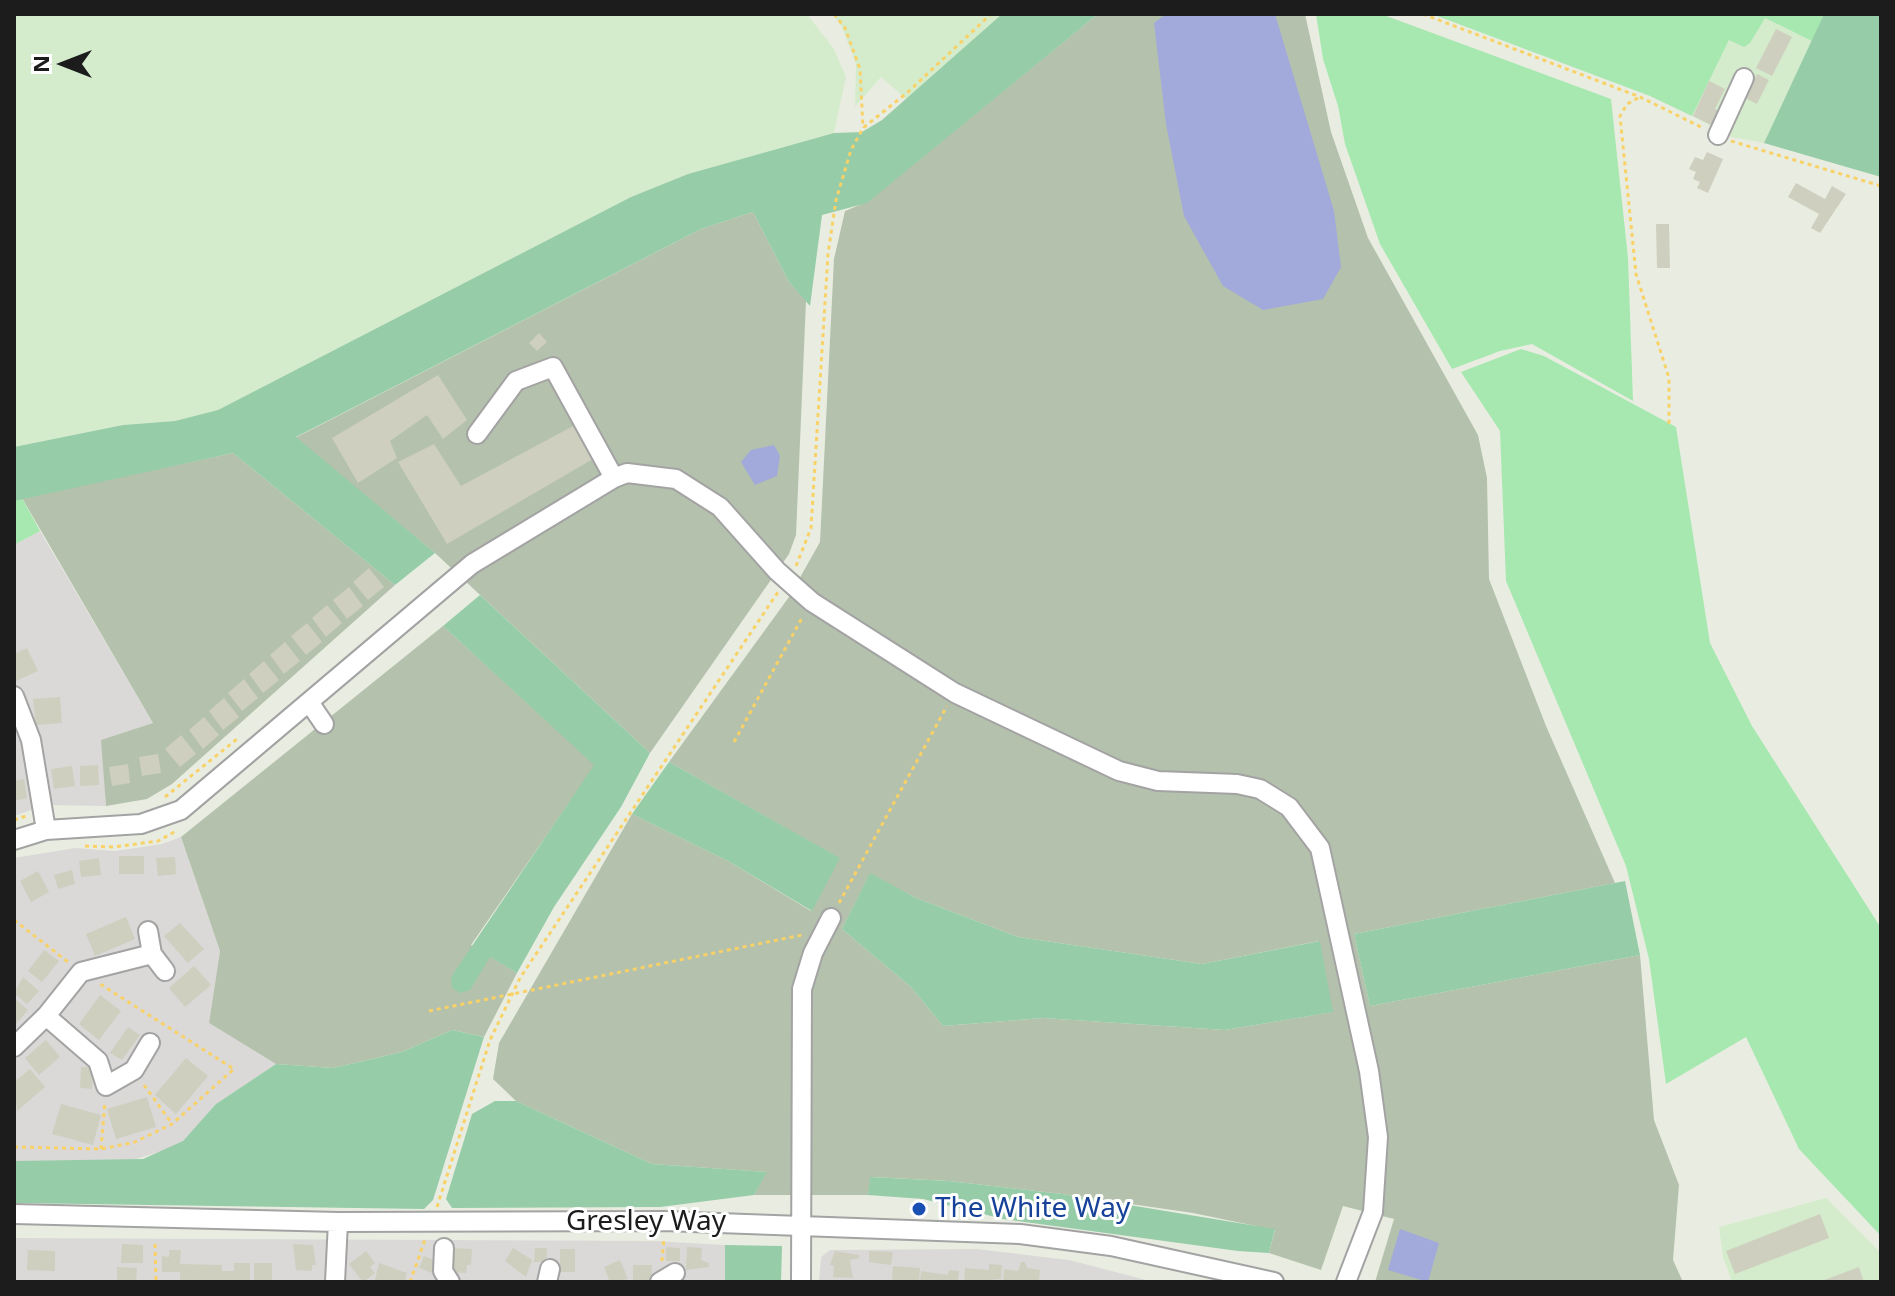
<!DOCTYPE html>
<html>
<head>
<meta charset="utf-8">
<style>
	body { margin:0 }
	#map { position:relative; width:1895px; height:1296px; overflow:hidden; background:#e9ede1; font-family:"Noto Sans",sans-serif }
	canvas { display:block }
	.frame { position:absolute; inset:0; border:16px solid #1c1c1c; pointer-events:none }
	.north { position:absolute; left:24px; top:24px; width:80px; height:80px; -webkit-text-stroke:6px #fff; paint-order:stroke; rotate:270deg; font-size:22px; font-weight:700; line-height:32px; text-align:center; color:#1c1c1c }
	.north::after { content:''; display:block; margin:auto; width:28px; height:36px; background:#1c1c1c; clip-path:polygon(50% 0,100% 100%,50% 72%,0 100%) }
</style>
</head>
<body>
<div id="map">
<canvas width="1895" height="1296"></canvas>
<div class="frame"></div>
<div class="north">N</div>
</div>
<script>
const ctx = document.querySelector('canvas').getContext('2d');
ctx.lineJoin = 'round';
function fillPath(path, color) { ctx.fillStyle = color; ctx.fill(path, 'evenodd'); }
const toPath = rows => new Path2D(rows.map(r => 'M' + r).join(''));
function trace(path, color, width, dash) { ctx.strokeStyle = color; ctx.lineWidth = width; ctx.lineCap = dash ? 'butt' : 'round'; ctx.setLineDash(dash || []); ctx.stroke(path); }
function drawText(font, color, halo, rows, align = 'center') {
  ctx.font = font + ' "Noto Sans",sans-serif'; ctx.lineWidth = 6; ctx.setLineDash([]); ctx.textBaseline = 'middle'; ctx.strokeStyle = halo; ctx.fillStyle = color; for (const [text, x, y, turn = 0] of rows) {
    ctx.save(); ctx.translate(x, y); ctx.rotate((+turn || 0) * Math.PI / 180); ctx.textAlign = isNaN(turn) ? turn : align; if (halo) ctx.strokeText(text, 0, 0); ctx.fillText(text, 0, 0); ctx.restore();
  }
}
const residential = toPath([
	[40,531,153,723,102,741,106,806,45,805,14,816,14,545],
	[181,837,220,951,209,1023,276,1064,216,1104,183,1141,168,1149,130,1161,14,1161,14,858,75,848,115,851,162,844],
	[14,1238,655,1241,725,1245,725,1282,14,1282],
	[977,1249,1069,1260,1154,1282,819,1282,821,1257,830,1250]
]);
const construction = toPath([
	[1098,14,1305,14,1331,132,1368,238,1478,435,1487,478,1489,579,1546,726,1615,883,1354,934,1370,1006,1640,955,1654,1120,1679,1185,1673,1260,1683,1282,1375,1282,1394,1219,1343,1206,1321,1270,1269,1253,1275,1230,1193,1213,1062,1194,949,1181,871,1177,868,1195,754,1195,766,1172,652,1164,516,1101,493,1079,499,1043,632,814,728,861,811,911,839,858,669,762,789,597,820,542,834,259,845,211,867,202],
	[870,874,916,898,1018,937,1202,964,1319,941,1332,1012,1225,1030,1043,1018,943,1026,911,987,842,929],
	[753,212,789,282,806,301,796,535,789,554,650,753,435,553,295,438,701,229],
	[233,453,395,585,172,784,147,799,106,806,101,740,153,723,22,498],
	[443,626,595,765,471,945,517,973,484,1037,452,1030,402,1052,333,1068,276,1064,209,1023,220,951,181,837]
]);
const farmland = toPath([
	[14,14,807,14,834,49,846,77,834,133,688,174,631,197,218,410,175,421,123,425,14,447],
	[832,14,1002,14,906,99,881,77,855,107,856,64,842,27],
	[1765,18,1812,41,1764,143,1731,137,1692,116,1729,40],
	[1826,1198,1881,1253,1881,1282,1732,1282,1723,1257,1719,1227]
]);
const grass = toPath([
	[1316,14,1381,14,1611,99,1628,258,1633,401,1532,344,1500,351,1452,369,1380,244,1345,144,1338,106,1323,59],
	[1432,14,1824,14,1812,41,1765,18,1750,43,1744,47,1729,40,1692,116,1650,96],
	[1521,349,1544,356,1676,427,1710,643,1752,726,1881,928,1881,1236,1799,1149,1746,1037,1666,1084,1649,959,1626,866,1506,581,1500,431,1461,372],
	[22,498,40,531,14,545,14,501]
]);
const forest = toPath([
	[1002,14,1098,14,867,203,822,215,810,306,789,282,753,212,701,229,296,437,435,553,395,585,233,453,14,501,14,447,123,425,175,421,218,410,631,197,688,174,834,133,862,132,882,120],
	[1824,14,1881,14,1881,177,1764,143],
	[480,595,650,753,621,807,554,907,517,973,490,957,470,990,460,993,452,988,451,977,594,765,443,626],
	[669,762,840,858,812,911,728,861,632,814],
	[870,873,916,898,1018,937,1202,964,1320,941,1333,1012,1225,1030,1043,1018,943,1026,911,987,842,929],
	[1625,881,1640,955,1370,1006,1354,934],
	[452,1030,484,1037,433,1200,424,1209,14,1203,14,1161,143,1159,183,1141,216,1104,276,1064,333,1068,402,1052],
	[495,1101,516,1101,652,1164,767,1172,754,1195,660,1207,452,1208,446,1199,472,1114],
	[870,1177,949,1181,1062,1194,1275,1229,1269,1253,1238,1251,1003,1219,923,1199,868,1195],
	[725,1245,782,1246,781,1282,725,1282]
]);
const water = toPath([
	[1166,14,1275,14,1334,211,1341,267,1323,299,1263,310,1223,286,1184,216,1166,124,1154,23],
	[774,445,780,456,777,476,755,485,741,462,751,450],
	[1400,1229,1439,1243,1428,1282,1388,1270]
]);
const building = toPath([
	[1776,29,1792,37,1772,76,1756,68],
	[1757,74,1769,80,1757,104,1745,98],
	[1709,81,1725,89,1715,109,1722,113,1715,127,1693,116],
	[1707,152,1723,159,1708,193,1697,188,1700,182,1693,179,1696,172,1689,169,1695,157,1703,160],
	[1796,183,1825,199,1832,186,1846,194,1820,233,1811,228,1819,214,1788,197],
	[1656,224,1669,224,1670,268,1657,268],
	[539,333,547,342,537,351,529,343],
	[438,375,467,420,443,439,427,415,390,441,397,458,358,483,332,438],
	[575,425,593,459,447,544,398,462,434,444,461,486],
	[369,568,384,587,368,600,353,582],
	[349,587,363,606,347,619,333,600],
	[327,605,342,623,326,637,312,618],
	[307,623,322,642,306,655,291,636],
	[285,642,300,661,284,674,270,655],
	[27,648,38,671,14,682,14,654],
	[264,661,279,680,263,693,249,674],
	[244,679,258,698,242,711,228,693],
	[60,697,62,723,36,725,33,699],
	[224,698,239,717,223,730,209,711],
	[204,717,219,735,203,749,189,730],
	[181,735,196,754,180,767,165,749],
	[158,754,161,773,142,776,139,757],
	[128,764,130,783,112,786,109,767],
	[98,765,99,785,80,786,80,766],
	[72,766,75,786,54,789,51,769],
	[24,779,27,798,14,801,14,781],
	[119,856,144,856,144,874,119,874],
	[175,857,176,874,158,876,156,858],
	[99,858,101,875,81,877,79,861],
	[72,870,75,884,58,889,54,875],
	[38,871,49,892,31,902,20,881],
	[126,917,135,939,95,956,86,934],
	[180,923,204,949,188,963,164,936],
	[44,950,59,961,42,982,28,971],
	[194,966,211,985,185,1007,169,988],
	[23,977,39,991,27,1004,14,993],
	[100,995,121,1011,99,1040,79,1024],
	[14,998,28,1010,16,1024,14,1022],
	[128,1027,140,1035,122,1060,110,1053],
	[46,1040,60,1057,39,1075,25,1058],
	[186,1058,208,1076,176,1114,155,1095],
	[81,1067,93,1067,92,1089,80,1088],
	[30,1069,45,1087,17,1111,14,1082],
	[147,1097,156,1127,116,1139,107,1109],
	[61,1104,101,1115,93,1145,52,1134],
	[1820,1214,1829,1238,1735,1274,1726,1251],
	[122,1244,143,1245,143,1263,121,1263],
	[293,1244,313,1245,316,1265,312,1265,312,1271,296,1270],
	[666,1247,680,1248,680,1261,666,1261],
	[687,1247,702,1248,701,1260,709,1263,709,1267,686,1270],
	[452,1248,472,1249,471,1265,467,1265,466,1273,451,1272],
	[513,1248,532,1260,526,1277,505,1261],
	[535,1248,547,1248,546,1262,534,1262],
	[560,1249,575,1249,575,1272,560,1272],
	[28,1250,55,1251,55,1271,27,1270],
	[169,1250,181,1250,180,1264,222,1265,222,1271,234,1271,234,1263,250,1263,250,1282,180,1282,180,1272,162,1272,162,1256,169,1257],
	[366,1251,375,1263,370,1267,375,1273,363,1282,349,1264],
	[835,1251,859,1255,859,1258,850,1260,853,1278,833,1277,834,1266,830,1265],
	[869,1251,893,1252,891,1265,869,1262],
	[424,1256,437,1261,432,1273,419,1268],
	[620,1260,628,1279,610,1282,604,1267],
	[1021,1262,1025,1262,1027,1268,1040,1270,1039,1282,1003,1282,1004,1269,1018,1271],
	[254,1263,272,1263,272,1282,254,1282],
	[379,1263,407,1273,405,1282,375,1280],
	[989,1264,1002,1265,1001,1279,964,1282,965,1268,989,1270],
	[633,1265,652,1265,651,1282,633,1282],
	[893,1266,920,1268,919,1282,892,1282],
	[117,1267,137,1268,136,1282,117,1282],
	[1859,1267,1864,1282,1819,1282],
	[949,1270,959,1271,958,1282,920,1282,921,1271,948,1275]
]);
const path = toPath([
	[834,14,845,28,860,69,863,128],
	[1423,14,1640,97,1703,128],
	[1638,98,1627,104,1620,116,1636,274,1669,378,1669,427],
	[1731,141,1881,186],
	[796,566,811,528,828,254,836,200,851,150,863,128,908,92,991,14],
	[734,742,803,616],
	[165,797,237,739],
	[14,820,26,816],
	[85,846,114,847,158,841,178,830],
	[839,903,947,706],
	[14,920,68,962],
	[429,1011,802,935],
	[144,1085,172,1124],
	[14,1147,101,1149,135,1142,172,1124,234,1069,100,984],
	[101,1149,105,1101],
	[437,1207,490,1040,520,978,778,592],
	[155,1244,156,1282],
	[662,1261,664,1237],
	[410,1282,426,1237]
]);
const minor = toPath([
	[1718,135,1744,78],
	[477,434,516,381,553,367,614,478],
	[14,696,31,740,46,830],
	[309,702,324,724],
	[14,840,46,830,141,824,181,810,472,564,614,478,627,473,676,479,720,507,777,571,812,602,955,693,1119,771,1158,781,1237,784,1260,789,1289,807,1320,848,1369,1071,1378,1137,1373,1212,1346,1282],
	[148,931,152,954,165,971],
	[46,1016,98,1061,106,1086,134,1070,150,1043],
	[14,1047,46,1016,81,972,152,954],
	[14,1214,338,1222,664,1221,1020,1234,1111,1246,1274,1282],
	[444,1248,443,1271,450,1282],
	[335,1282,338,1222],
	[547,1282,550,1269],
	[660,1282,675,1273],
	[801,1282,802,989,813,953,831,918]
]);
const markers = [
	[919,1209,8,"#1a4fb4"]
];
const transitNames = [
	["The White Way",935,1209]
];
const streetNames = [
	["Gresley Way",646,1222]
];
fillPath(residential, '#dad9d8');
fillPath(construction, '#b4c1ad');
fillPath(farmland, '#d5eccc');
fillPath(grass, '#a6e8af');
fillPath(forest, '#96cca8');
fillPath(water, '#a1aadb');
fillPath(building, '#cecfbf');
trace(minor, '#a3a3a3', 22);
trace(path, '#f8d167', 3, [4, 4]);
trace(minor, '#fff', 18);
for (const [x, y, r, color] of markers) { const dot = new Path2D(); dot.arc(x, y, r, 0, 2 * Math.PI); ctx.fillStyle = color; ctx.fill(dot); trace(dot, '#fff', 3); }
drawText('28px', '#164399', '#fff', transitNames, 'left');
drawText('28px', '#1c1c1c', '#fff', streetNames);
</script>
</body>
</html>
